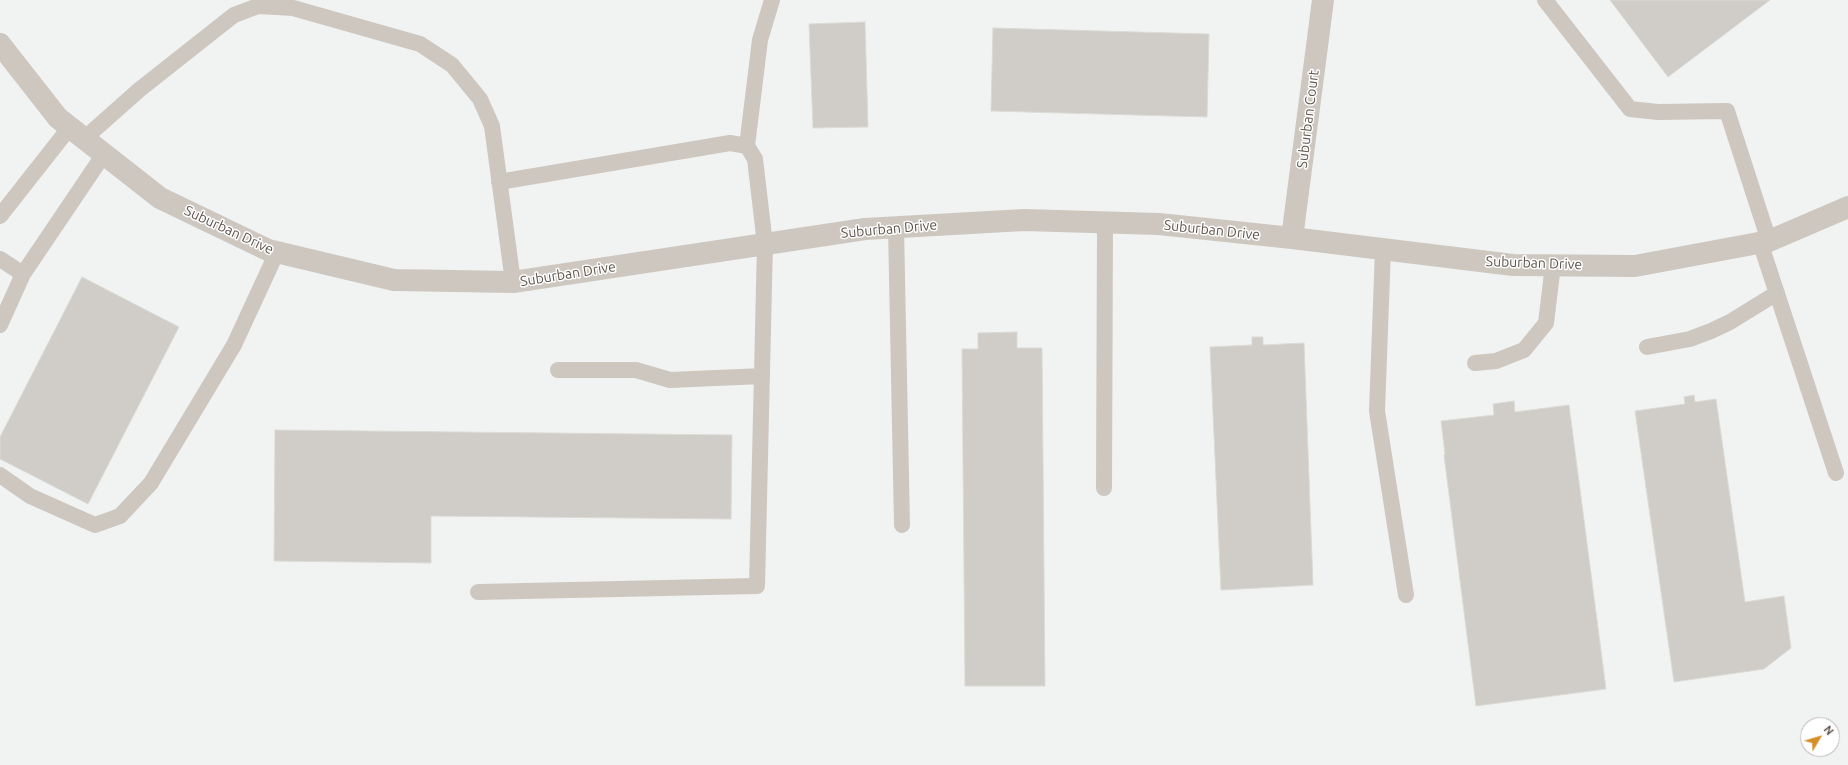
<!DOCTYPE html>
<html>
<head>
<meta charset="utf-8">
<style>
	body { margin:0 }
	#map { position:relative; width:1848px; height:765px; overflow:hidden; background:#f1f3f3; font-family:Ubuntu,sans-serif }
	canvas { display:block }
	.north { position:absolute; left:1800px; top:717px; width:40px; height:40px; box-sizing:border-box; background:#fff; border:1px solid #bebab7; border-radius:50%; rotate:52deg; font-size:11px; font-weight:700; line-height:16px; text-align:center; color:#5d534a }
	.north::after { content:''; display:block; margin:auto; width:14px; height:18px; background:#d58f28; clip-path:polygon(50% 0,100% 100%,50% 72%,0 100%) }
</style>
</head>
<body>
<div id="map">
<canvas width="1848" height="765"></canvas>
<div class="north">N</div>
</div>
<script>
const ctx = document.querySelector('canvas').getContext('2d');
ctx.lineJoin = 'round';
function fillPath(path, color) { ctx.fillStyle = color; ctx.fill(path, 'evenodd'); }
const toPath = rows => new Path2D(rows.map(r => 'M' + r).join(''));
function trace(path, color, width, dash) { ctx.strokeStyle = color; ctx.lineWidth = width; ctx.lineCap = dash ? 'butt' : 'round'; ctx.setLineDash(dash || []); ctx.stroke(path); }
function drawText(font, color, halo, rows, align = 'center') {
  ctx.font = font + ' Ubuntu,sans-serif'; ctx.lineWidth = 3; ctx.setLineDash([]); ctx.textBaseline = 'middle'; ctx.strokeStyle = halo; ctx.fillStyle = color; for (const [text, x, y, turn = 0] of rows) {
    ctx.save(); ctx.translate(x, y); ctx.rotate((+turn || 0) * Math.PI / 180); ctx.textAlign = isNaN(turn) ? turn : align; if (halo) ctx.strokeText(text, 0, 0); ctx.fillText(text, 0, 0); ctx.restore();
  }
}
const building = toPath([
	[1610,0,1770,0,1668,77,1610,0],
	[865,22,868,127,813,128,809,24,865,22],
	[993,28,1209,34,1207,117,991,111,993,28],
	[82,277,179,327,88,504,0,459,0,437,82,277],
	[1017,332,1017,348,1042,348,1045,686,965,686,962,349,978,349,978,333,1017,332],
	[1252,337,1263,337,1263,345,1304,343,1313,585,1221,590,1210,347,1252,345,1252,337],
	[1694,395,1695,402,1716,399,1745,602,1784,596,1791,648,1764,669,1674,682,1635,411,1685,404,1684,397,1694,395],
	[1514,401,1515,412,1569,405,1606,689,1476,706,1444,455,1445,454,1441,421,1494,415,1493,404,1514,401],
	[275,430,732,435,731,519,431,516,431,563,274,561,275,430]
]);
const service = toPath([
	[1545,0,1630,109,1658,112,1727,111,1769,241],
	[85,138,139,90,234,15,258,6,293,8,420,44,452,65,480,99,492,126,513,282],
	[747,146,760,40,772,0],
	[0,216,70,127],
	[896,227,902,525],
	[1760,242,1836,473],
	[1383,249,1377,411,1406,595],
	[0,259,23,274],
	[0,325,23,274,104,154],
	[1647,347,1690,339,1711,331,1730,322,1777,293],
	[1475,363,1496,361,1524,350,1546,323,1553,265],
	[558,370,636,370,670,380,762,376],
	[0,475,30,496,95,525,120,516,151,483,234,345,277,252],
	[1104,488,1105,223],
	[478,592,757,586,765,244,755,159,747,146,730,143,499,182]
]);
const minor = toPath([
	[0,44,58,118,160,198,268,250,394,280,513,282,865,229,1024,220,1159,224,1292,238,1513,265,1635,266,1769,241,1848,207],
	[1292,238,1323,0]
]);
const streetNames = [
	["Suburban Court",1308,119,-83],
	["Suburban Drive",889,229,-5],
	["Suburban Drive",229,230,25],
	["Suburban Drive",1212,230,6],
	["Suburban Drive",1534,263,2],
	["Suburban Drive",568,274,-9]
];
fillPath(building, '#d0cdc8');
trace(building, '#dbdad5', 1);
trace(service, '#cec7c0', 16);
trace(minor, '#cec7c0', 22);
drawText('14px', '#5d534a', '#fff', streetNames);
</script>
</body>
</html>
